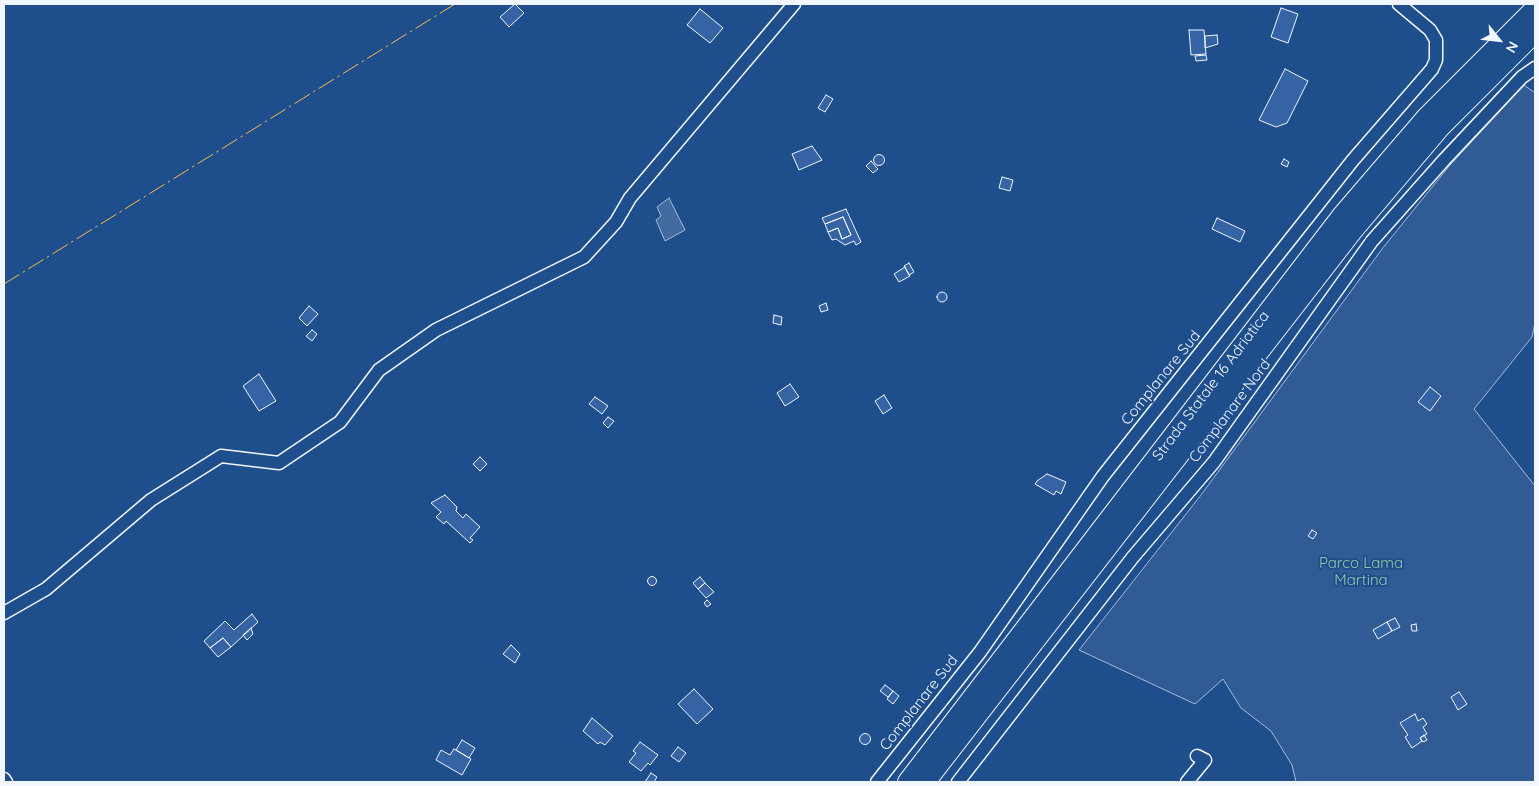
<!DOCTYPE html>
<html>
<head>
<meta charset="utf-8">
<style>
	body { margin:0 }
	#map { position:relative; width:1539px; height:786px; overflow:hidden; background:#1f4e8c; font-family:Quicksand,sans-serif }
	canvas { display:block }
	.frame { position:absolute; inset:0; border:5px solid #f2f6ff; pointer-events:none }
	.north { position:absolute; left:1474px; top:15px; width:50px; height:50px; -webkit-text-stroke:4px #1f4e8c; paint-order:stroke; rotate:119deg; font-size:14px; font-weight:700; line-height:20px; text-align:center; color:#f2f6ff }
	.north::after { content:''; display:block; margin:auto; width:18px; height:22px; background:#f2f6ff; clip-path:polygon(50% 0,100% 100%,50% 72%,0 100%) }
</style>
</head>
<body>
<div id="map">
<canvas width="1539" height="786"></canvas>
<div class="frame"></div>
<div class="north">N</div>
</div>
<script>
const ctx = document.querySelector('canvas').getContext('2d');
ctx.lineJoin = 'round';
function fillPath(path, color) { ctx.fillStyle = color; ctx.fill(path, 'evenodd'); }
const toPath = rows => new Path2D(rows.map(r => 'M' + r).join(''));
function trace(path, color, width, dash) { ctx.strokeStyle = color; ctx.lineWidth = width; ctx.lineCap = dash ? 'butt' : 'round'; ctx.setLineDash(dash || []); ctx.stroke(path); }
function drawText(font, color, halo, rows, align = 'center') {
  ctx.font = font + ' Quicksand,sans-serif'; ctx.lineWidth = 4; ctx.setLineDash([]); ctx.textBaseline = 'middle'; ctx.strokeStyle = halo; ctx.fillStyle = color; for (const [text, x, y, turn = 0] of rows) {
    ctx.save(); ctx.translate(x, y); ctx.rotate((+turn || 0) * Math.PI / 180); ctx.textAlign = isNaN(turn) ? turn : align; if (halo) ctx.strokeText(text, 0, 0); ctx.fillText(text, 0, 0); ctx.restore();
  }
}
const green = toPath([
	[1524,85,1535,93,1535,323,1532,337,1474,409,1535,486,1535,782,1296,782,1292,765,1271,731,1241,708,1223,679,1195,704,1079,650,1201,495,1382,249,1450,165,1524,85]
]);
const water = toPath([
	[669,198,685,230,665,241,656,220,661,216,657,207,669,198]
]);
const building = toPath([
	[515,4,524,13,509,27,500,17,515,4],
	[1281,8,1298,14,1288,43,1271,37,1281,8],
	[700,9,723,28,710,43,687,25,700,9],
	[1189,30,1204,30,1206,54,1191,55,1189,30],
	[1217,35,1218,44,1205,48,1205,36,1217,35],
	[1206,55,1207,60,1196,61,1195,56,1206,55],
	[1285,69,1308,81,1287,123,1276,127,1259,120,1285,69],
	[826,95,833,99,825,112,818,108,826,95],
	[812,146,822,160,799,170,792,154,812,146],
	'873.5 160a5.5 5.5 0 1 1 11 0a5.5 5.5 0 1 1-11 0Z',
	[1284,159,1289,162,1287,167,1281,164,1284,159],
	[871,161,878,169,873,173,866,166,871,161],
	[1002,177,1013,180,1010,191,999,188,1002,177],
	[846,209,861,242,856,245,854,241,845,245,836,239,832,240,828,232,838,228,842,239,851,235,843,217,825,224,822,218,846,209],
	[843,217,851,235,842,239,838,228,828,232,825,224,843,217],
	[1217,218,1245,231,1240,242,1212,229,1217,218],
	[909,263,914,272,909,275,904,266,909,263],
	[905,267,910,276,899,282,894,274,905,267],
	'937 297a5 5 0 1 1 10 0a5 5 0 1 1-10 0Z',
	[826,303,828,310,821,312,819,306,826,303],
	[309,306,318,314,307,326,299,318,309,306],
	[774,315,782,317,781,325,773,323,774,315],
	[312,330,317,334,312,341,306,336,312,330],
	[259,374,276,401,259,411,243,386,259,374],
	[790,384,799,397,785,406,777,393,790,384],
	[1430,387,1441,396,1430,411,1418,402,1430,387],
	[884,395,892,408,883,414,875,401,884,395],
	[595,397,608,406,602,414,589,404,595,397],
	[608,417,614,421,608,428,603,423,608,417],
	[480,457,487,464,480,471,473,464,480,457],
	[1047,474,1066,482,1061,494,1056,491,1054,495,1035,484,1037,481,1047,474],
	[445,495,457,507,456,511,463,518,466,514,480,527,470,538,473,540,470,543,446,521,444,524,436,517,441,512,431,503,445,495],
	[1312,530,1317,533,1313,539,1308,536,1312,530],
	'647.5 581a4.5 4.5 0 1 1 9 0a4.5 4.5 0 1 1-9 0Z',
	[700,577,705,583,698,589,693,583,700,577],
	[705,583,714,592,706,598,698,589,705,583],
	[707,600,711,604,707,607,704,603,707,600],
	[252,614,258,622,231,647,223,638,210,648,204,641,225,621,234,630,252,614],
	[1395,618,1400,627,1392,631,1387,622,1395,618],
	[1387,622,1392,631,1378,639,1373,630,1387,622],
	[1416,624,1417,631,1412,631,1411,625,1416,624],
	[251,628,253,634,247,640,243,635,251,628],
	[223,638,231,647,218,657,210,648,223,638],
	[511,645,520,654,515,663,503,654,511,645],
	[885,685,893,691,888,697,880,691,885,685],
	[694,689,713,709,697,724,678,704,694,689],
	[893,691,899,696,893,704,887,699,893,691],
	[1459,692,1467,704,1458,710,1451,697,1459,692],
	[1415,714,1418,721,1423,718,1427,724,1423,727,1427,734,1420,738,1422,741,1412,748,1405,737,1408,735,1400,723,1415,714],
	[592,718,613,736,605,745,600,742,598,744,583,731,592,718],
	'859.5 739a5.5 5.5 0 1 1 11 0a5.5 5.5 0 1 1-11 0Z',
	[1424,735,1427,740,1423,742,1420,738,1424,735],
	[462,740,475,748,469,758,456,750,462,740],
	[640,742,658,755,650,765,648,763,641,771,629,762,636,753,633,751,640,742],
	[678,747,686,753,679,762,671,756,678,747],
	[454,749,471,759,462,775,436,760,441,750,450,755,454,749],
	[651,773,657,777,654,782,645,782,651,773]
]);
const minor = toPath([
	[4,613,46,589,151,500,221,456,279,463,340,422,379,370,436,330,584,257,616,222,630,198,794,4],
	[4,779,6,782],
	[877,782,980,652,1103,476,1353,160,1432,69,1436,60,1436,40,1430,30,1399,4],
	[958,782,1133,557,1214,462,1372,241,1444,160,1522,77,1535,68],
	[1187,782,1205,760,1197,756]
]);
const trunk = toPath([
	[908,782,1342,216,1427,117,1535,9],
	[925,782,1352,231,1440,127,1535,32]
]);
const power = toPath([
	[4,284,455,4]
]);
const streetNames = [
	["Complanare Sud",1161,378,-51],
	["Strada Statale 16 Adriatica",1211,386,-53],
	["Complanare Nord",1230,411,-53],
	["Complanare Sud",919,703,-52]
];
const parkNames = [
	["Parco Lama",1361,563],
	["Martina",1361,580]
];
fillPath(green, '#305b95');
trace(green, '#a8bbd7', 1);
fillPath(water, '#446ba0');
trace(water, '#a8bbd7', 1);
fillPath(building, '#3563a3');
trace(building, '#f2f6ff', 1);
trace(minor, '#f2f6ff', 15);
trace(trunk, '#f2f6ff', 22);
trace(minor, '#1f4e8c', 12);
trace(trunk, '#1f4e8c', 20);
trace(power, '#ffb74d', 1, [18, 4, 2.5, 4]);
drawText('15px', '#f2f6ff', '#1f4e8c', streetNames);
drawText('15px', '#97c8a6', '#1f4e8c', parkNames);
</script>
</body>
</html>
